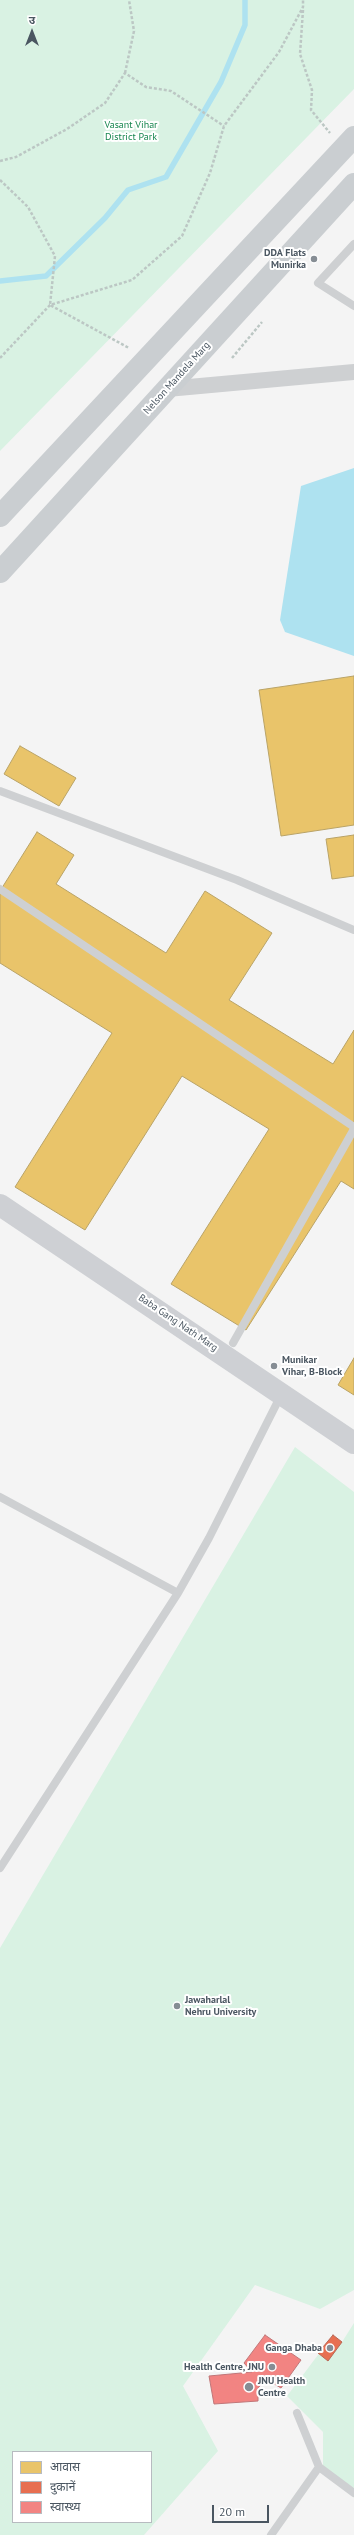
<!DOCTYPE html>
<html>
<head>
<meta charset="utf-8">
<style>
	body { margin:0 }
	#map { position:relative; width:354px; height:2535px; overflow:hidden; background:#f4f4f4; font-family:"PT Sans","Noto Sans Devanagari",sans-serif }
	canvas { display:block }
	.legend { position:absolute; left:12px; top:2451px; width:140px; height:72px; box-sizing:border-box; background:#fff; border:1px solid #b7bbc0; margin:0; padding:5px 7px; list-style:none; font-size:12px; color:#4a5661 }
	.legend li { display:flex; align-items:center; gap:8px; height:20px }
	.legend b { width:20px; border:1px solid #b7bbc0 }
	.north { position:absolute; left:12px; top:12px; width:40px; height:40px; -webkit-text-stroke:3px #fff; paint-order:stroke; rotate:0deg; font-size:11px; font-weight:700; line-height:16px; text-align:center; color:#4a5661 }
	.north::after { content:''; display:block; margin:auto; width:14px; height:18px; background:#4a5661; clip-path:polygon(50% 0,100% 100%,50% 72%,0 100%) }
	.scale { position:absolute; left:212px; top:2505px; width:57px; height:18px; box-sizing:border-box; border:2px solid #4a5661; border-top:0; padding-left:5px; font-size:12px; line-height:14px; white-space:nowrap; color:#4a5661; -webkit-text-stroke:3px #fff; paint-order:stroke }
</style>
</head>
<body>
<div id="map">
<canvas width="354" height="2535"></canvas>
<ul class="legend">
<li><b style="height:11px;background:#e9c46a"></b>आवास</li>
<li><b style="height:11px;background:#e76f51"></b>दुकानें</li>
<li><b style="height:11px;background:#f28482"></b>स्वास्थ्य</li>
</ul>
<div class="north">उ</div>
<div class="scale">20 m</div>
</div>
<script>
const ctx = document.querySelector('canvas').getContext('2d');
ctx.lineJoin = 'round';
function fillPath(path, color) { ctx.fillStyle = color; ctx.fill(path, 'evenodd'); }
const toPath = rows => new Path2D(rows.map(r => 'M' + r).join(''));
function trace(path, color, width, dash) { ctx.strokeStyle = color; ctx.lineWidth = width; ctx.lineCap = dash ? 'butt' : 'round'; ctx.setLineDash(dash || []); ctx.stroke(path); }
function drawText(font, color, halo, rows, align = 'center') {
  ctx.font = font + ' "PT Sans",sans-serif'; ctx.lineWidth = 4; ctx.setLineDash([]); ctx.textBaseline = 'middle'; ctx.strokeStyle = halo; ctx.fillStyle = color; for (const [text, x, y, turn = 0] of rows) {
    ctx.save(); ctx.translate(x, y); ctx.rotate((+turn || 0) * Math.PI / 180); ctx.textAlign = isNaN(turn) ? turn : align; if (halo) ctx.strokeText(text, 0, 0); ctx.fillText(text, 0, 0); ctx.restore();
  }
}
const green = toPath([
	[0,0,354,0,354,89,0,451],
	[295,1447,354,1492,354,2290,320,2309,255,2285,183,2386,218,2451,144,2535,0,2535,0,1948],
	[13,2452,151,2452,151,2522,13,2522],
	[354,2323,354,2488,323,2470,323,2432,287,2396,333,2335,342,2342]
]);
const water = toPath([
	[354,468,354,656,285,632,280,620,301,486]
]);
const homes = toPath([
	[354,676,354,825,281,836,259,690,354,676],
	[20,746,76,778,59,806,4,774,20,746],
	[37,832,74,855,56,884,166,953,205,891,272,933,229,1000,333,1064,354,1030,354,1189,341,1181,246,1330,171,1284,269,1129,182,1076,85,1230,15,1187,112,1033,0,963,0,891,37,832],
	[354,835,354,876,332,879,326,839,354,835],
	[354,1358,354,1395,338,1385,354,1358]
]);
const shops = toPath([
	[333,2335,342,2342,328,2361,318,2353,333,2335]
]);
const health = toPath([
	[265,2335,301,2360,281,2388,266,2379,258,2388,258,2401,214,2404,209,2376,252,2372,244,2363,265,2335]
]);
const stream = toPath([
	[0,281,46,276,105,218,128,190,166,177,221,82,245,25,245,0]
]);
const path = toPath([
	[303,10,300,54,312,90,311,110,330,133],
	[125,73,134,31,129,0],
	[0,161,16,157,67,129,105,103,125,73,146,87,171,91,224,126],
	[0,180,28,207,55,256,50,305,129,348],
	[0,358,50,305,132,280,182,236,210,173,224,126,279,52,303,7,303,0],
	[232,358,262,322]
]);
const lane = toPath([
	[354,244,318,283,354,306],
	[0,791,237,880,354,930],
	[0,889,354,1127],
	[233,1343,354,1129],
	[0,1497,178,1593],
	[0,1868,178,1593,209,1538,281,1395],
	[297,2413,319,2467,354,2493],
	[271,2535,319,2467]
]);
const street = toPath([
	[167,389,354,372]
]);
const secondary = toPath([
	[0,1205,354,1443]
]);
const primary = toPath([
	[0,516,354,137],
	[0,572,354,184]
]);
const markers = [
	[314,259,4,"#868d94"],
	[274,1366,4,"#868d94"],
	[177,2006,4,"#868d94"],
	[330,2348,4,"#868d94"],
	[272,2367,4,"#868d94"],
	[249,2387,5,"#868d94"]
];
const parkNames = [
	["Vasant Vihar",131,125],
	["District Park",131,137]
];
const poiNames = [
	["DDA Flats",306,253],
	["Munirka",306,265],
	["Munikar",282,1360,"left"],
	["Vihar, B-Block",282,1372,"left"],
	["Jawaharlal",185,2000,"left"],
	["Nehru University",185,2012,"left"],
	["Ganga Dhaba",322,2348],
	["Health Centre, JNU",264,2367],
	["JNU Health",258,2381,"left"],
	["Centre",258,2393,"left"]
];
const streetNames = [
	["Nelson Mandela Marg",177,378,-48],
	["Baba Gang Nath Marg",178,1323,34]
];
fillPath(green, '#d9f2e3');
fillPath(water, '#aee2f0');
fillPath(homes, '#e9c46a');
trace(homes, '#b9a367', 1);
fillPath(shops, '#e76f51');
trace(shops, '#b86856', 1);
fillPath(health, '#f28482');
trace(health, '#c07678', 1);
trace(stream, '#aee2f0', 5.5);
trace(path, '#bcc7c4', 2.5, [3, 2]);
trace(lane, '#ced0d2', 8);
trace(street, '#ced0d2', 16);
trace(secondary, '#ced0d4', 22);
trace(primary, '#caced1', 22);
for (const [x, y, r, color] of markers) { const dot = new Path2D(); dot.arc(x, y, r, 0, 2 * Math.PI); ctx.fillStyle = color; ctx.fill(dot); trace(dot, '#fff', 1.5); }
drawText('10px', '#17864f', '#fff', parkNames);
drawText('bold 10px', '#4a5661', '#fff', poiNames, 'right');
drawText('10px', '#4a5661', '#fff', streetNames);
</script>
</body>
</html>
